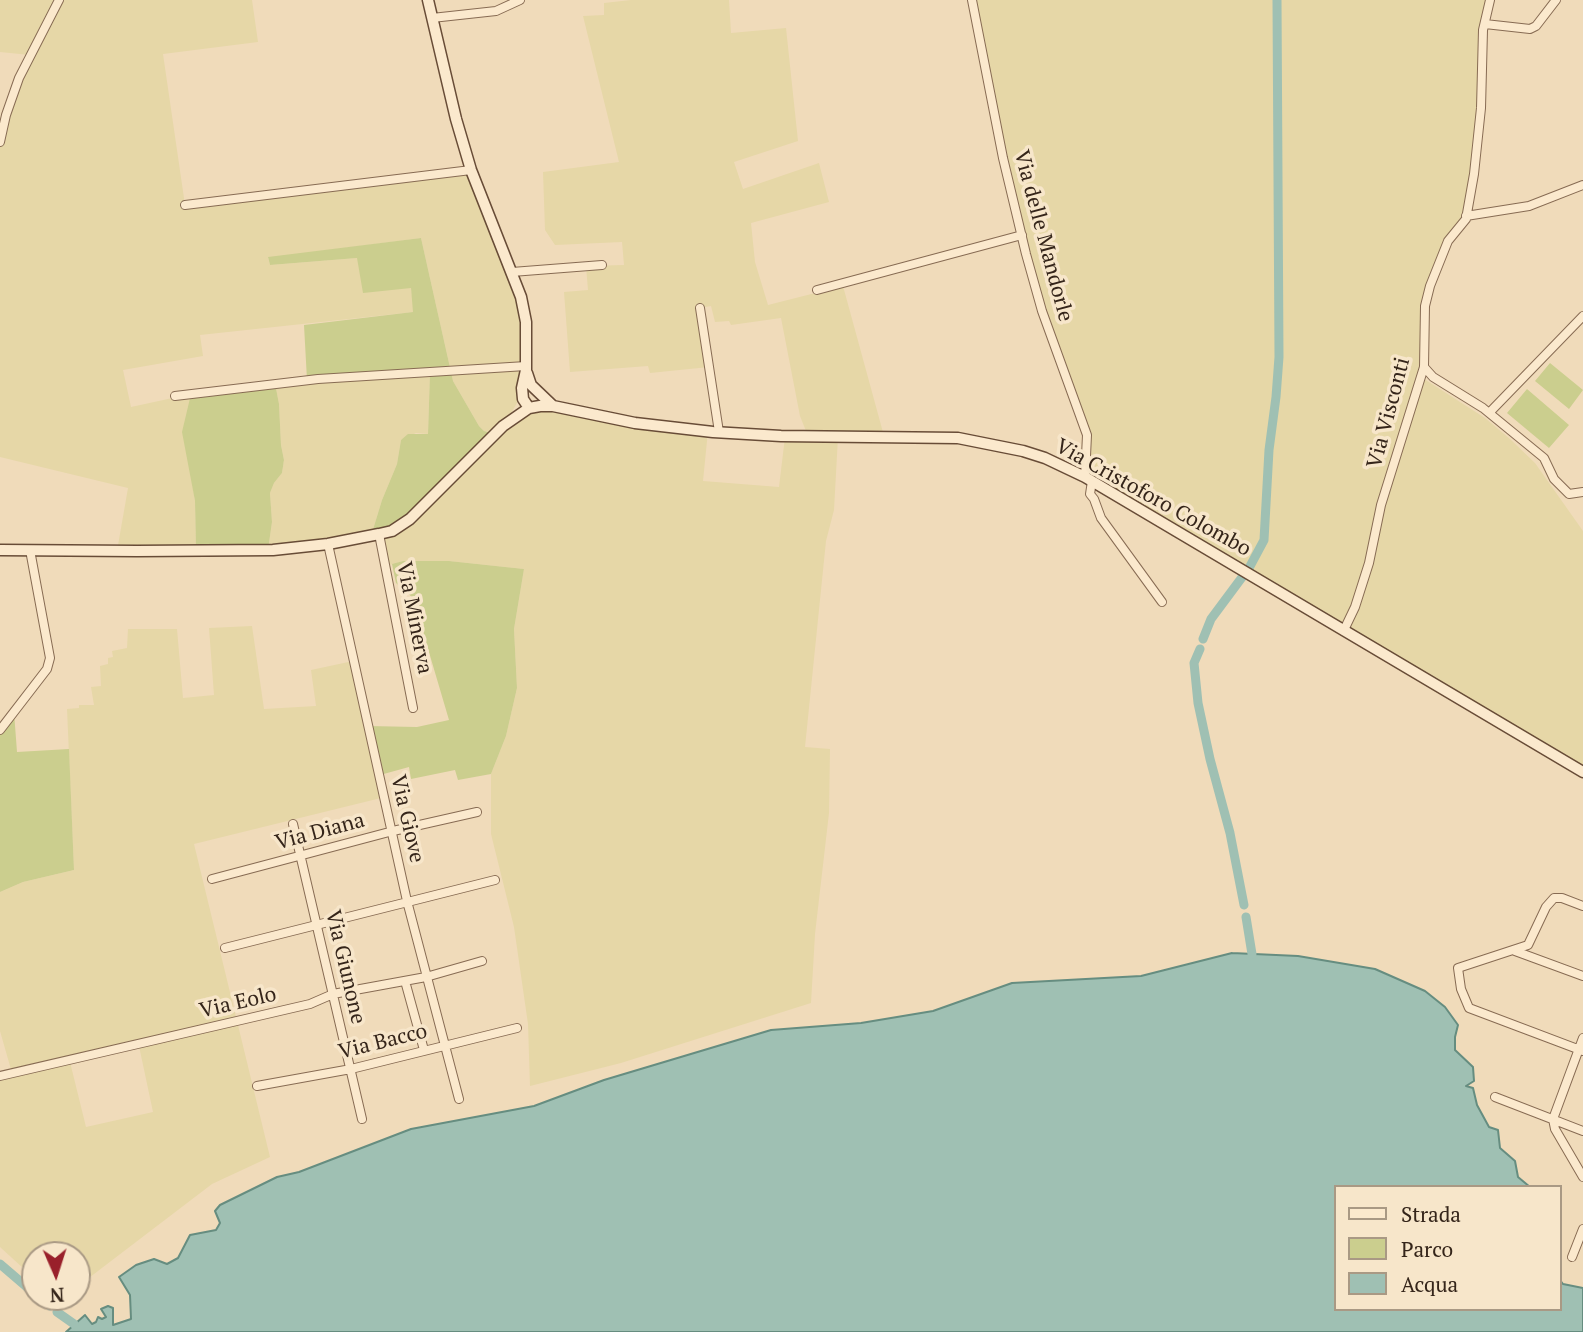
<!DOCTYPE html>
<html>
<head>
<meta charset="utf-8">
<style>
	body { margin:0 }
	#map { position:relative; width:1583px; height:1332px; overflow:hidden; background:#f0dbba; font-family:"PT Serif",serif }
	canvas { display:block }
	.legend { position:absolute; left:1334px; top:1185px; width:228px; height:126px; box-sizing:border-box; background:#f7e6ca; border:2px solid #a99984; margin:0; padding:9px 12px; list-style:none; font-size:21px; color:#35251a }
	.legend li { display:flex; align-items:center; gap:14px; height:35px }
	.legend b { width:35px; border:2px solid #a99984 }
	.north { position:absolute; left:21px; top:1241px; width:70px; height:70px; box-sizing:border-box; background:#f7e6ca; border:2px solid #a99984; border-radius:50%; rotate:177deg; font-size:19px; font-weight:700; line-height:28px; text-align:center; color:#35251a }
	.north::after { content:''; display:block; margin:auto; width:24px; height:32px; background:#99202b; clip-path:polygon(50% 0,100% 100%,50% 72%,0 100%) }
</style>
</head>
<body>
<div id="map">
<canvas width="1583" height="1332"></canvas>
<ul class="legend">
<li><b style="height:9px;background:#fbe9cd"></b>Strada</li>
<li><b style="height:19px;background:#cbce8e"></b>Parco</li>
<li><b style="height:19px;background:#9fc0b3"></b>Acqua</li>
</ul>
<div class="north">N</div>
</div>
<script>
const ctx = document.querySelector('canvas').getContext('2d');
ctx.lineJoin = 'round';
function fillPath(path, color) { ctx.fillStyle = color; ctx.fill(path, 'evenodd'); }
const toPath = rows => new Path2D(rows.map(r => 'M' + r).join(''));
function trace(path, color, width, dash) { ctx.strokeStyle = color; ctx.lineWidth = width; ctx.lineCap = dash ? 'butt' : 'round'; ctx.setLineDash(dash || []); ctx.stroke(path); }
function drawText(font, color, halo, rows, align = 'center') {
  ctx.font = font + ' "PT Serif",serif'; ctx.lineWidth = 7; ctx.setLineDash([]); ctx.textBaseline = 'middle'; ctx.strokeStyle = halo; ctx.fillStyle = color; for (const [text, x, y, turn = 0] of rows) {
    ctx.save(); ctx.translate(x, y); ctx.rotate((+turn || 0) * Math.PI / 180); ctx.textAlign = isNaN(turn) ? turn : align; if (halo) ctx.strokeText(text, 0, 0); ctx.fillText(text, 0, 0); ctx.restore();
  }
}
const farmland = toPath([
	[0,0,252,0,258,42,163,54,185,205,471,170,521,297,522,388,517,403,504,425,540,406,708,431,703,481,779,487,785,437,808,436,800,416,781,318,731,325,729,321,715,322,711,306,700,308,709,367,650,373,648,366,570,372,564,292,588,290,586,266,624,265,622,242,555,245,545,230,543,172,619,162,583,16,604,15,604,3,631,0,729,0,731,33,786,28,798,141,734,162,743,189,819,163,829,202,751,223,755,262,768,305,843,286,884,436,838,437,834,510,826,541,805,747,830,749,829,813,815,934,811,1003,621,1063,530,1086,528,1024,514,927,491,834,491,774,506,736,517,688,514,629,524,569,449,561,403,561,386,566,379,534,495,433,484,431,479,426,453,381,421,238,268,258,270,265,357,258,411,288,414,312,200,335,203,356,123,370,131,407,191,394,190,469,195,501,196,551,117,551,128,488,0,457,0,142,30,55,0,52],
	[971,0,1492,0,1483,30,1481,108,1466,216,1448,241,1430,286,1421,377,1485,418,1510,439,1535,463,1583,531,1583,772,1085,477,1087,435,1042,311],
	[430,371,428,434,416,433,401,440,397,464,382,500,371,536,268,550,272,522,270,493,274,483,282,473,284,460,281,445,279,404,275,383],
	[252,626,264,709,316,706,311,670,353,661,385,797,194,844,270,1157,212,1184,77,1287,77,1255,35,1255,35,1279,0,1247,0,1077,70,1062,86,1127,153,1112,139,1046,12,1073,0,1031,0,892,23,882,74,870,67,709,79,708,79,705,94,705,91,687,101,686,100,666,108,664,108,658,113,657,112,651,127,648,128,629,177,629,183,698,214,695,209,628]
]);
const green = toPath([
	[421,238,453,381,479,426,484,431,491,433,410,519,371,536,382,500,397,464,401,440,408,434,428,434,430,372,307,380,304,325,413,312,411,288,363,293,357,258,270,265,268,257],
	[1550,363,1583,390,1569,409,1535,381],
	[275,383,279,404,281,445,284,460,282,473,274,483,270,493,272,522,268,550,196,551,195,501,182,432,191,394],
	[1527,389,1569,425,1549,448,1507,413],
	[403,561,449,561,524,569,514,629,517,688,506,736,491,774,458,780,455,770,411,779,409,767,380,775,368,726,417,727,449,720,413,598,396,583,392,564],
	[14,712,17,752,69,749,74,870,23,882,0,892,0,730]
]);
const water = toPath([
	[1232,953,1298,956,1375,969,1425,991,1445,1007,1458,1025,1455,1037,1455,1050,1473,1067,1474,1081,1466,1086,1473,1088,1477,1105,1489,1127,1498,1130,1500,1148,1515,1161,1518,1177,1530,1187,1336,1187,1336,1309,1560,1309,1560,1280,1563,1284,1583,1288,1583,1332,66,1332,85,1315,92,1324,96,1322,98,1317,102,1319,106,1317,101,1309,108,1306,113,1308,113,1325,131,1319,130,1295,119,1277,136,1265,154,1259,167,1264,178,1258,190,1235,216,1230,220,1223,215,1211,220,1205,277,1177,299,1172,411,1129,534,1106,604,1080,771,1030,861,1023,933,1011,1012,983,1141,976,1232,953]
]);
const canal = toPath([
	[1249,568,1264,540,1269,450,1276,397,1279,357,1277,0],
	[1203,639,1211,619,1243,576],
	[1200,649,1194,663,1198,703,1210,759,1230,833,1244,905],
	[1246,917,1252,954],
	[0,1264,35,1294],
	[39,1297,50,1306],
	[57,1312,74,1324]
]);
const minor = toPath([
	[972,0,1003,158,1026,254,1042,311,1087,435,1085,477],
	[432,18,496,11,520,0],
	[1485,24,1530,29,1536,26,1556,0],
	[0,142,6,115,19,78,59,0],
	[185,205,471,170],
	[1466,216,1529,206,1583,185],
	[512,272,602,265],
	[817,290,1022,235],
	[700,308,719,432],
	[1424,367,1433,377,1483,408,1544,458,1554,479,1569,494,1583,492],
	[175,396,318,379,526,366],
	[1489,413,1583,316],
	[1092,481,1090,494,1094,499,1101,518,1162,602],
	[379,534,413,708],
	[328,544,407,901,459,1099],
	[1344,630,1355,607,1369,563,1381,505,1424,367,1425,306,1430,286,1448,241,1466,219,1474,174,1481,108,1483,30,1490,0],
	[0,730,47,669,50,658,30,550],
	[293,824,362,1119],
	[212,879,393,831,477,812],
	[1583,906,1562,898,1554,898,1546,907,1528,945,1458,968,1461,989,1469,1008,1583,1051],
	[225,948,495,880],
	[1515,951,1583,976],
	[405,981,424,1050],
	[1583,1038,1553,1119,1555,1129,1583,1177],
	[0,1076,310,1004,333,994,426,977,482,961],
	[257,1086,351,1069,517,1028],
	[1495,1097,1583,1131],
	[1572,1257,1583,1229]
]);
const secondary = toPath([
	[428,0,456,119,471,170,521,297,526,322,526,370,522,388,523,399,529,408],
	[527,373,531,385,553,406],
	[0,550,137,551,273,550,328,544,379,534,392,531,410,519,503,426,529,408,540,406,553,406,635,423,713,432,781,436,958,438,1023,451,1045,458,1085,477,1583,772]
]);
const streetNames = [
	["Via delle Mandorle",1043,236,75],
	["Via Visconti",1389,413,-75],
	["Via Cristoforo Colombo",1153,498,29],
	["Via Minerva",414,618,79],
	["Via Giove",407,819,77],
	["Via Diana",320,832,-15],
	["Via Giunone",345,967,77],
	["Via Eolo",238,1003,-13],
	["Via Bacco",383,1042,-14]
];
fillPath(farmland, '#e6d7a7');
fillPath(green, '#cbce8e');
fillPath(water, '#9fc0b3');
trace(water, '#668d80', 2);
trace(canal, '#9fc0b3', 9);
trace(minor, '#876b53', 10);
trace(secondary, '#684c37', 13);
trace(minor, '#fbe9cd', 8);
trace(secondary, '#fbe9cd', 10);
drawText('21px', '#35251a', '#f7e6ca', streetNames);
</script>
</body>
</html>
